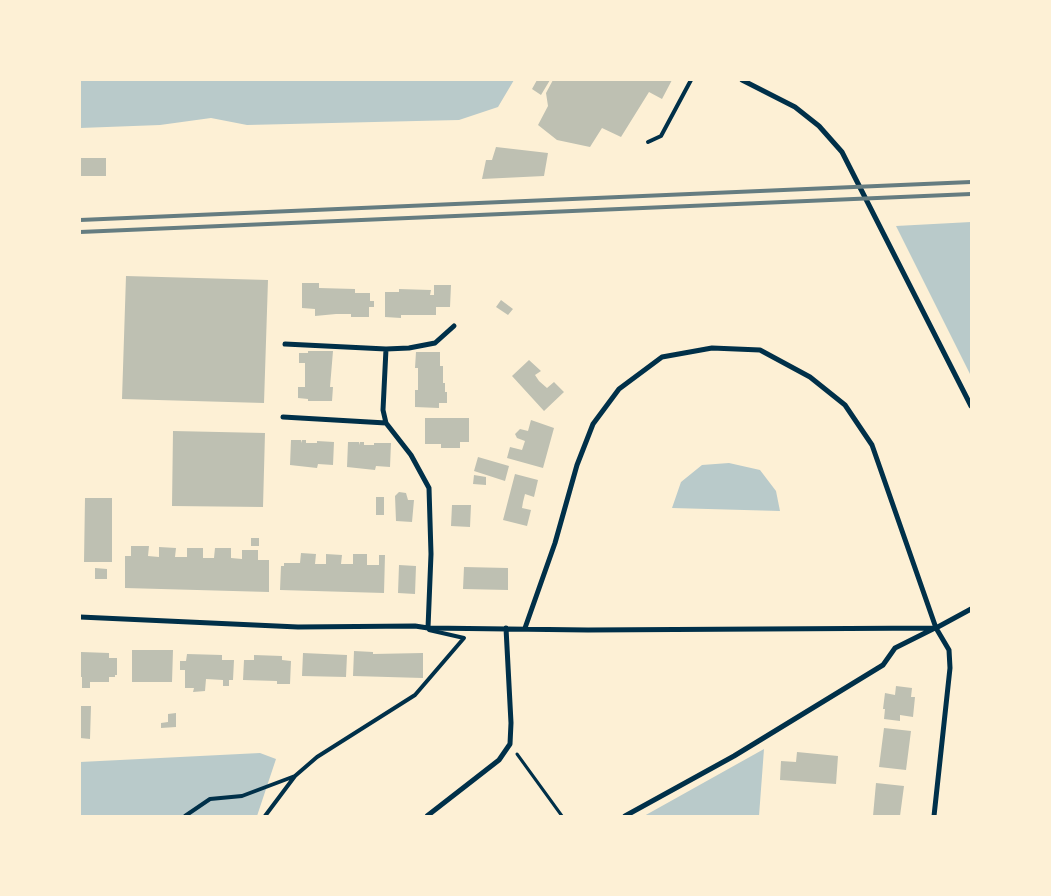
<!DOCTYPE html>
<html>
<head>
<meta charset="utf-8">
<style>
	body { margin:0 }
	#map { position:relative; width:1051px; height:896px; overflow:hidden; background:#fdf0d5; font-family:"Open Sans",sans-serif }
	canvas { display:block }
	.frame { position:absolute; inset:0; border:81px solid #fdf0d5; pointer-events:none }
</style>
</head>
<body>
<div id="map">
<canvas width="1051" height="896"></canvas>
<div class="frame"></div>
</div>
<script>
const ctx = document.querySelector('canvas').getContext('2d');
ctx.lineJoin = 'round';
function fillPath(path, color) { ctx.fillStyle = color; ctx.fill(path, 'evenodd'); }
const toPath = rows => new Path2D(rows.map(r => 'M' + r).join(''));
function trace(path, color, width, dash) { ctx.strokeStyle = color; ctx.lineWidth = width; ctx.lineCap = dash ? 'butt' : 'round'; ctx.setLineDash(dash || []); ctx.stroke(path); }
const green = toPath([
	[80,80,514,80,498,107,459,120,247,125,211,118,160,125,80,128],
	[971,222,971,376,896,226],
	[729,463,760,470,776,491,780,511,672,508,681,482,702,465],
	[764,749,759,816,644,816],
	[260,753,276,759,257,816,80,816,80,762]
]);
const building = toPath([
	[537,80,550,80,541,95,532,89],
	[553,80,672,80,662,99,649,92,621,137,602,128,590,147,557,140,538,125,548,106,546,93],
	[496,147,548,153,544,176,482,179,486,160,492,160],
	[80,158,106,158,106,176,80,176],
	[126,276,268,280,264,403,122,399],
	[302,283,319,283,319,288,355,289,355,293,370,293,370,301,374,301,374,307,369,307,369,317,351,317,351,314,336,314,315,316,315,309,302,308],
	[434,285,451,285,450,307,436,307,436,315,401,315,401,318,385,317,385,292,399,292,399,289,431,290,430,295,434,295],
	[501,300,513,309,508,315,496,307],
	[308,351,333,351,330,387,333,387,332,401,308,401,308,399,298,398,298,387,305,387,305,363,299,363,299,353,308,353],
	[416,352,440,352,440,366,443,366,443,383,445,383,445,392,447,392,447,403,439,403,439,408,415,407,415,390,418,390,418,368,415,368],
	[529,360,541,371,535,375,539,381,547,388,554,382,564,392,544,411,512,376],
	[425,418,469,418,469,442,460,442,460,448,441,448,441,444,425,444],
	[531,420,554,428,543,468,507,458,510,447,522,450,525,441,517,438,515,434,520,429,528,431],
	[173,431,265,433,263,507,172,506],
	[291,440,301,440,302,443,302,440,306,440,306,443,317,443,317,441,334,442,333,465,318,464,317,468,290,465],
	[348,442,359,442,360,445,360,442,364,442,364,445,374,445,374,443,391,443,390,467,376,466,375,470,347,467],
	[478,457,509,466,505,481,474,471],
	[515,474,538,480,534,497,525,494,523,502,522,508,531,510,527,526,503,520],
	[474,475,486,477,486,485,473,484],
	[399,492,406,493,408,500,414,500,412,522,396,521,395,496],
	[376,497,384,497,384,515,376,515],
	[85,498,112,498,112,562,84,562],
	[452,505,471,505,470,527,451,526],
	[251,538,259,538,259,546,251,546],
	[131,546,149,546,148,556,159,557,159,547,176,548,175,557,187,557,187,548,203,548,203,558,214,558,215,548,231,548,231,558,242,559,242,550,258,550,258,560,269,560,269,592,125,588,125,556,131,556],
	[301,553,316,554,315,564,326,564,326,554,342,555,341,564,353,564,353,554,367,554,367,565,379,565,379,555,385,555,384,593,280,590,281,566,284,566,284,563,300,563],
	[399,565,416,566,415,594,398,593],
	[464,567,508,568,508,590,463,589],
	[95,568,107,569,107,579,95,579],
	[132,650,173,650,172,682,132,682],
	[354,651,373,652,373,654,423,653,423,678,353,676],
	[81,652,109,653,109,658,117,658,117,675,115,675,115,677,109,677,109,682,90,682,90,688,82,688,82,677,80,677],
	[303,653,347,655,346,677,302,676],
	[187,654,222,655,222,660,234,660,233,680,229,680,229,686,223,686,223,680,206,679,205,691,193,692,194,688,185,688,185,670,180,670,180,661,186,661],
	[254,655,282,656,282,660,291,661,290,684,277,684,277,681,243,680,244,660,254,660],
	[896,686,912,688,911,697,915,697,913,717,900,715,900,721,884,719,885,709,883,709,885,693,895,695],
	[80,706,91,706,90,739,80,738],
	[176,713,176,727,161,728,161,723,168,722,168,714],
	[884,728,911,731,906,770,879,767],
	[797,752,838,756,836,784,780,780,781,761,796,762],
	[876,783,904,786,900,816,873,816]
]);
const path = toPath([
	[517,754,562,816]
]);
const service = toPath([
	[648,142,661,136,691,80],
	[185,816,210,799,242,796,295,776,317,757,415,695,464,638,429,630],
	[265,816,295,776]
]);
const minor = toPath([
	[742,80,795,107,819,126,842,152,971,406],
	[285,344,386,349,383,410,386,423,411,455,429,488,431,554,428,628],
	[386,349,409,348,435,343,454,326],
	[283,417,386,423],
	[80,617,298,627,415,626,428,628,588,630,936,628,971,609],
	[525,628,555,543,577,465,593,424,619,389,662,357,712,348,760,350,810,377,845,405,872,445,936,628,949,650,950,668,934,816],
	[427,816,499,760,510,744,511,723,506,628],
	[625,816,734,756,883,665,895,648,933,629]
]);
const rail = toPath([
	[80,220,971,182],
	[80,232,971,194]
]);
fillPath(green, '#b9caca');
fillPath(building, '#bec0b2');
trace(path, '#003049', 3);
trace(service, '#003049', 4);
trace(minor, '#003049', 5);
trace(rail, '#657d81', 4);
</script>
</body>
</html>
